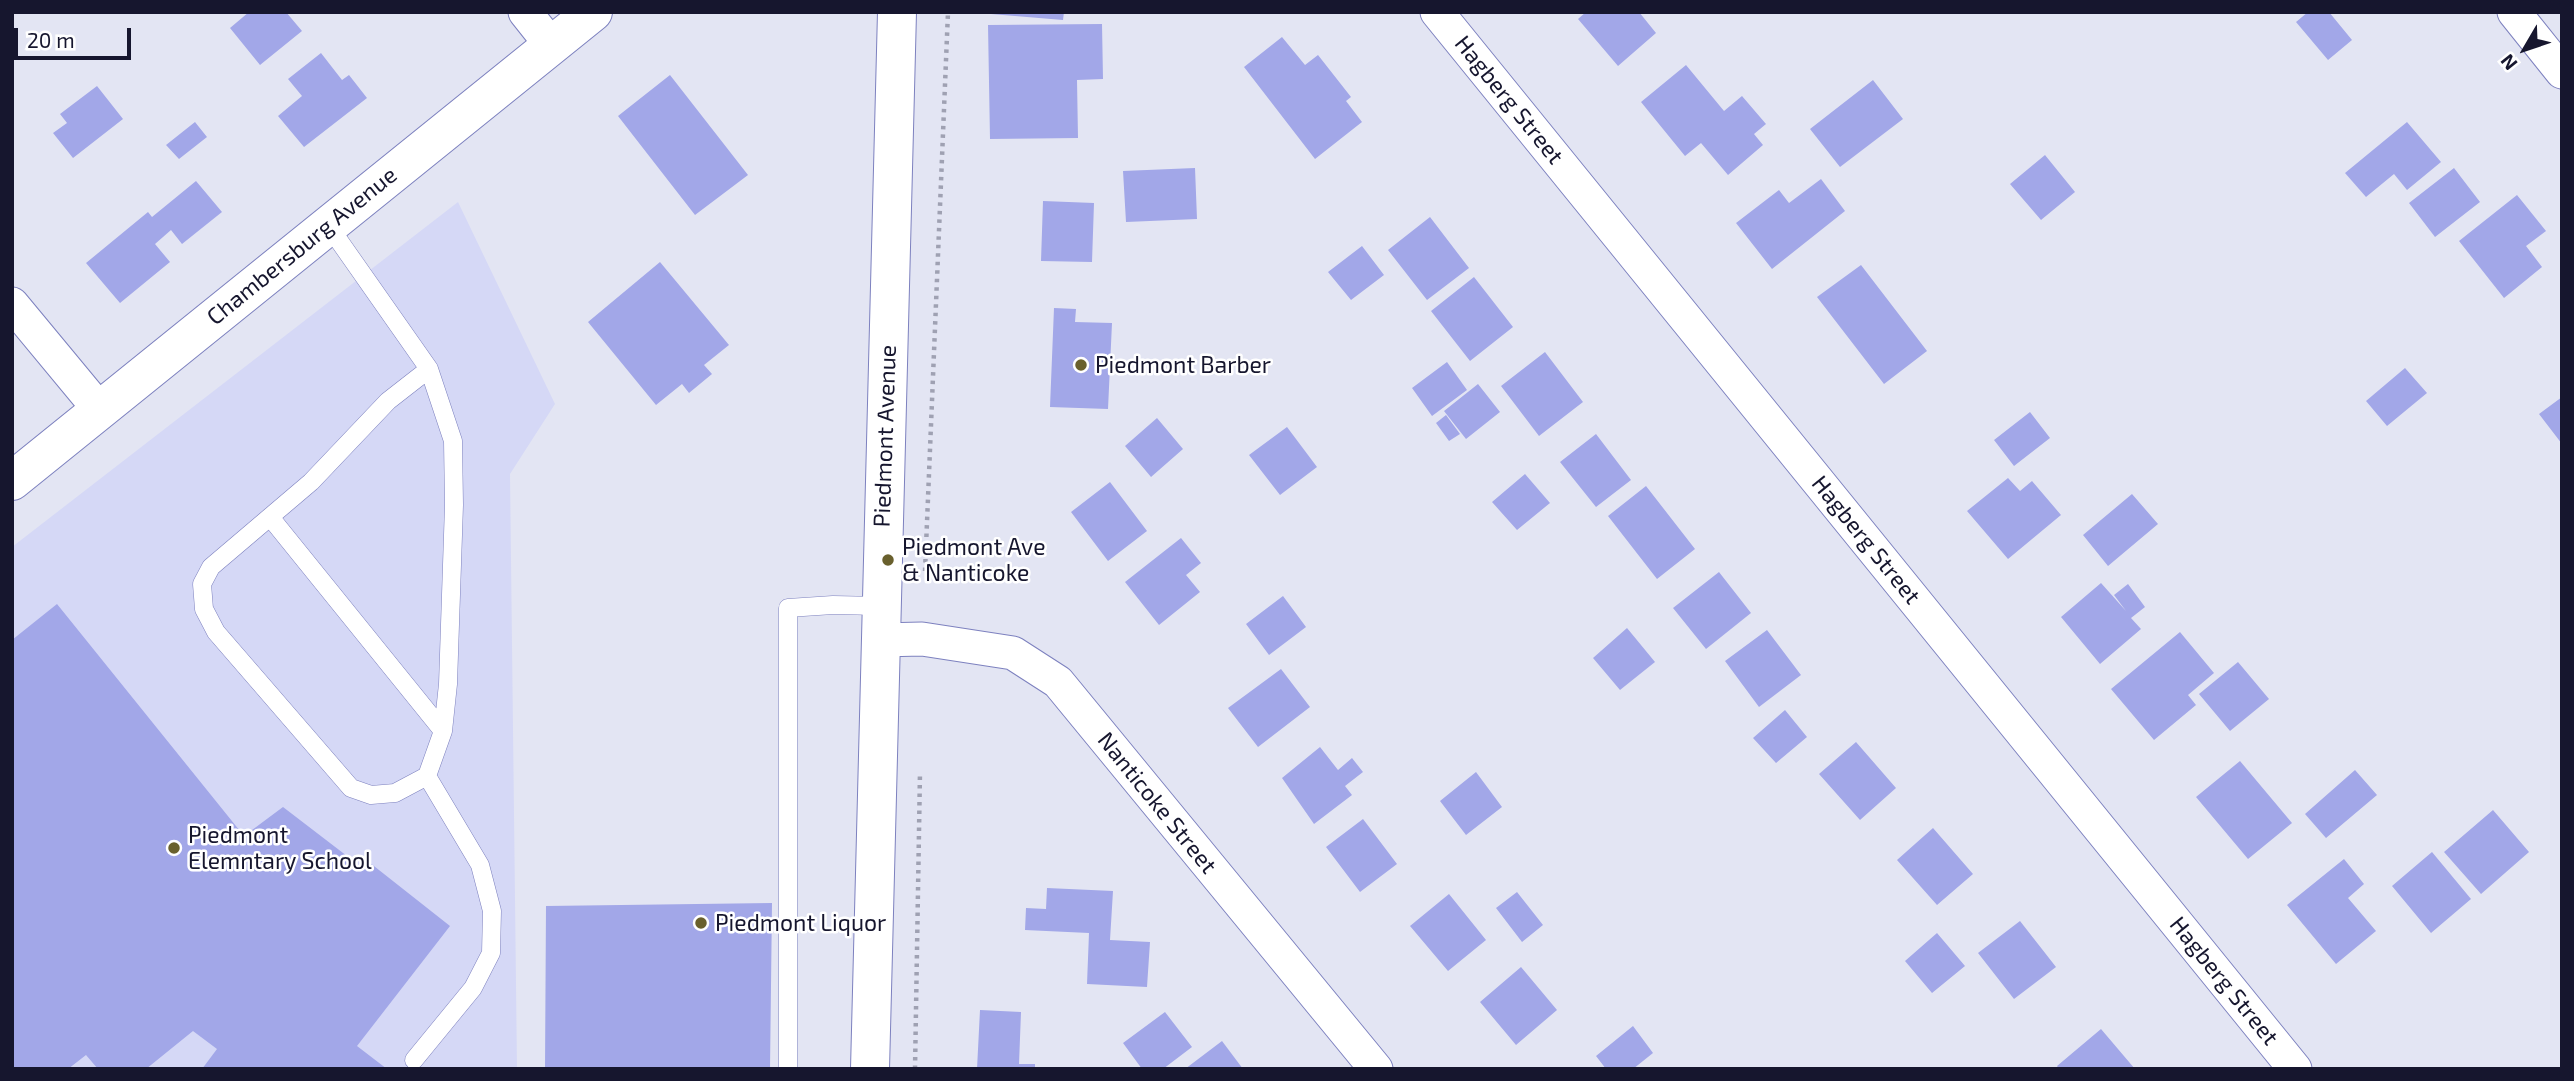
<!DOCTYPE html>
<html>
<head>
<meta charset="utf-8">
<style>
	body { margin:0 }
	#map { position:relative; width:2574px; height:1081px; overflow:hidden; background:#e3e5f3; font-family:"Exo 2",sans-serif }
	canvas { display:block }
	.frame { position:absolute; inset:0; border:14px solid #16162e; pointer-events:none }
	.north { position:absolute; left:2490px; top:14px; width:70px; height:70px; -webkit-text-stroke:5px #fff; paint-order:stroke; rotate:231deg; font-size:19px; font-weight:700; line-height:28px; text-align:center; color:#16162e }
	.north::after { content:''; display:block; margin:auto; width:24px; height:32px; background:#16162e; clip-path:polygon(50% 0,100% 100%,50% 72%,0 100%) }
	.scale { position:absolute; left:14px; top:28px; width:117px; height:32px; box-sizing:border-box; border:4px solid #16162e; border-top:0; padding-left:9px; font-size:21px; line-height:24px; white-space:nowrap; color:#16162e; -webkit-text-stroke:5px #fff; paint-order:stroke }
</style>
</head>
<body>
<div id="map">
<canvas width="2574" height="1081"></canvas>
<div class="frame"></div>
<div class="north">N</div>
<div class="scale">20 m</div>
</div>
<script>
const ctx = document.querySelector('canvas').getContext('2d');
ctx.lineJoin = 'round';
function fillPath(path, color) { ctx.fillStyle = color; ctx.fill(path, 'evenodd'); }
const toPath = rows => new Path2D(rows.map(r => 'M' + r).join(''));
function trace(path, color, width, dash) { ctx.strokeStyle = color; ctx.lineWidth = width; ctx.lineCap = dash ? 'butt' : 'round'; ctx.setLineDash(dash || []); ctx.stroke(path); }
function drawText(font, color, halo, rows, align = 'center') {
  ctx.font = font + ' "Exo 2",sans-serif'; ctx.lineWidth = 5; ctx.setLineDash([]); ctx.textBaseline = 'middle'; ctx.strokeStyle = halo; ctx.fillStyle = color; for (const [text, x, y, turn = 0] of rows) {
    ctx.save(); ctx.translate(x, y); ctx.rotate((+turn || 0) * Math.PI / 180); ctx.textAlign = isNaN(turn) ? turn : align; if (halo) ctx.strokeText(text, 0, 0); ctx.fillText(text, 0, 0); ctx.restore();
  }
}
const built = toPath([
	[458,202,555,404,510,474,517,1069,12,1069,12,547]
]);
const building = toPath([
	[249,12,286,12,302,31,260,65,230,28],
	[991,12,1064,12,1063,20,991,14],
	[1586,12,1639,12,1656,33,1618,66,1578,19],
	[2308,12,2329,12,2352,40,2328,60,2296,22],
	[1102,24,1103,79,1077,80,1078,138,990,139,988,25],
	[1282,37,1305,65,1318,55,1351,97,1346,101,1362,122,1315,159,1244,67],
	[321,53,342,80,349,75,367,98,304,147,278,116,302,96,288,79],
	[1686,65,1724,111,1742,96,1766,124,1754,134,1763,145,1728,175,1701,143,1685,156,1641,102],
	[670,75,748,175,695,215,618,116],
	[1873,80,1903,119,1840,167,1810,129],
	[97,86,123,119,73,158,53,133,67,123,60,114],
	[195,122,207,137,179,159,166,145],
	[2407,122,2441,162,2407,190,2394,174,2366,197,2345,173],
	[2045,155,2075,192,2041,220,2010,184],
	[1195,168,1197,219,1126,222,1123,171],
	[2454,168,2480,202,2435,237,2409,203],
	[1821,179,1845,211,1772,269,1736,223,1779,190,1789,203],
	[196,181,222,212,182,244,171,230,155,244,170,262,120,303,86,263,148,212,152,217],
	[2517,195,2546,231,2526,246,2542,267,2504,298,2459,241],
	[1043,201,1094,203,1092,262,1041,261],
	[1430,217,1469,268,1427,300,1388,250],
	[1362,246,1384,275,1351,300,1328,272],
	[660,262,729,345,704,365,712,374,689,393,682,384,656,405,588,322],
	[1861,265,1927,351,1884,384,1817,297],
	[1474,277,1513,327,1470,361,1431,311],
	[1054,308,1076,309,1075,322,1112,323,1108,409,1050,407],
	[1545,352,1583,402,1539,436,1501,386],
	[1447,362,1467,390,1432,416,1412,388],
	[2405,368,2427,393,2387,426,2366,401],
	[1478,384,1500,412,1466,439,1444,411],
	[2562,397,2562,444,2539,414],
	[2030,412,2050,438,2014,466,1994,440],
	[1446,415,1460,434,1449,441,1436,423],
	[1157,418,1183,449,1151,477,1125,446],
	[1287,427,1317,467,1280,495,1249,455],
	[1596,434,1631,480,1596,507,1560,462],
	[1525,474,1550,503,1517,530,1492,502],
	[2008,478,2020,491,2032,481,2061,515,2008,559,1967,511],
	[1110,482,1147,531,1108,561,1071,512],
	[1646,486,1695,549,1657,579,1608,516],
	[2132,494,2158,524,2108,566,2083,535],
	[1181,538,1201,563,1186,575,1200,592,1159,625,1125,582],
	[1719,572,1751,613,1706,649,1673,608],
	[2101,583,2126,611,2114,595,2128,584,2145,607,2131,618,2141,629,2100,664,2061,617],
	[1283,596,1306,627,1269,655,1246,624],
	[57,604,244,836,283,807,360,866,365,859,450,926,357,1046,387,1069,202,1069,217,1049,193,1031,146,1069,98,1069,86,1055,68,1069,12,1069,12,640],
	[1627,628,1655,662,1620,690,1593,658],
	[1767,630,1801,675,1759,707,1725,661],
	[2180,632,2214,673,2188,695,2196,705,2154,740,2111,689],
	[2238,662,2269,699,2230,731,2199,694],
	[1281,669,1310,707,1258,747,1228,708],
	[1785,710,1807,737,1776,763,1753,738],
	[1856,742,1896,788,1860,820,1819,774],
	[1320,747,1338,770,1352,758,1363,772,1345,786,1352,795,1314,824,1282,778],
	[2240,761,2292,823,2248,859,2196,797],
	[2355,770,2377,795,2326,838,2305,814],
	[1476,772,1502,807,1466,835,1440,801],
	[2493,810,2529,852,2481,894,2444,852],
	[1363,819,1397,864,1360,892,1326,847],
	[1933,828,1973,874,1937,905,1897,860],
	[2432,852,2471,899,2431,933,2392,886],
	[2344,859,2364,884,2348,898,2376,931,2336,964,2287,905],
	[1047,888,1113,891,1110,940,1150,942,1147,987,1087,984,1089,933,1025,930,1026,908,1046,909],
	[1517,892,1543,925,1522,942,1496,908],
	[1449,894,1486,940,1448,971,1410,926],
	[772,903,770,1069,545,1069,546,906],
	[2020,921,2056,967,2014,999,1978,953],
	[1937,933,1965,966,1932,993,1905,961],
	[1521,967,1557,1010,1516,1045,1480,1002],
	[980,1010,1021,1012,1019,1064,1035,1064,1035,1069,977,1069],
	[1165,1012,1192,1047,1163,1069,1142,1069,1123,1043],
	[1633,1026,1653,1053,1633,1069,1606,1069,1596,1056],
	[2101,1029,2135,1069,2059,1069,2057,1066],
	[1222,1041,1243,1069,1185,1069]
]);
const path = toPath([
	[925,571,948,12],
	[915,1069,920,772]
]);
const lane = toPath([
	[328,225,429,369,453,441,454,505,448,684,443,731,427,776,395,793,371,795,351,788,216,632,204,609,202,584,211,567,311,482,388,401,429,369],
	[270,517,443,731],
	[414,1060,473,988,491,953,492,911,480,865,427,776],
	[788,1069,788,608,833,605,880,606]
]);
const street = toPath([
	[525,12,552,46],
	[1437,12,2295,1069],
	[2514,12,2562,72],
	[12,304,99,409],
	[880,640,922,639,1013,653,1058,682,1376,1069]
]);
const secondary = toPath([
	[12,481,593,12],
	[870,1069,897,12]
]);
const markers = [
	[1081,365,7,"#69602d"],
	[888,560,7,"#69602d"],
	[174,848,7,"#69602d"],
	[701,923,7,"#69602d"]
];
const streetNames = [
	["Hagberg Street",1509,100,51],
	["Chambersburg Avenue",302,246,-39],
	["Piedmont Avenue",885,436,-88],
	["Hagberg Street",1866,540,51],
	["Nanticoke Street",1157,803,51],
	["Hagberg Street",2224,981,51]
];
const poiNames = [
	["Piedmont Barber",1095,365],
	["Piedmont Ave",902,547],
	["& Nanticoke",902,573],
	["Piedmont",188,835],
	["Elemntary School",188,861],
	["Piedmont Liquor",715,923]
];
fillPath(built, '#d5d8f6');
fillPath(building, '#a2a7e8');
trace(lane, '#7d81bf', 19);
trace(street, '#7d81bf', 35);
trace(secondary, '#7d81bf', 40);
trace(path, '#9fa1b2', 4.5, [3.5, 5]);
trace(lane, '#fff', 18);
trace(street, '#fff', 33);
trace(secondary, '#fff', 38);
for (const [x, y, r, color] of markers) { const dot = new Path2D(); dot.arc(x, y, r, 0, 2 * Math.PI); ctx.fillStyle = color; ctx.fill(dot); trace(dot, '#fff', 2.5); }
drawText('23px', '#16162e', '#fff', streetNames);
drawText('23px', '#16162e', '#fff', poiNames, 'left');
</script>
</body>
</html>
